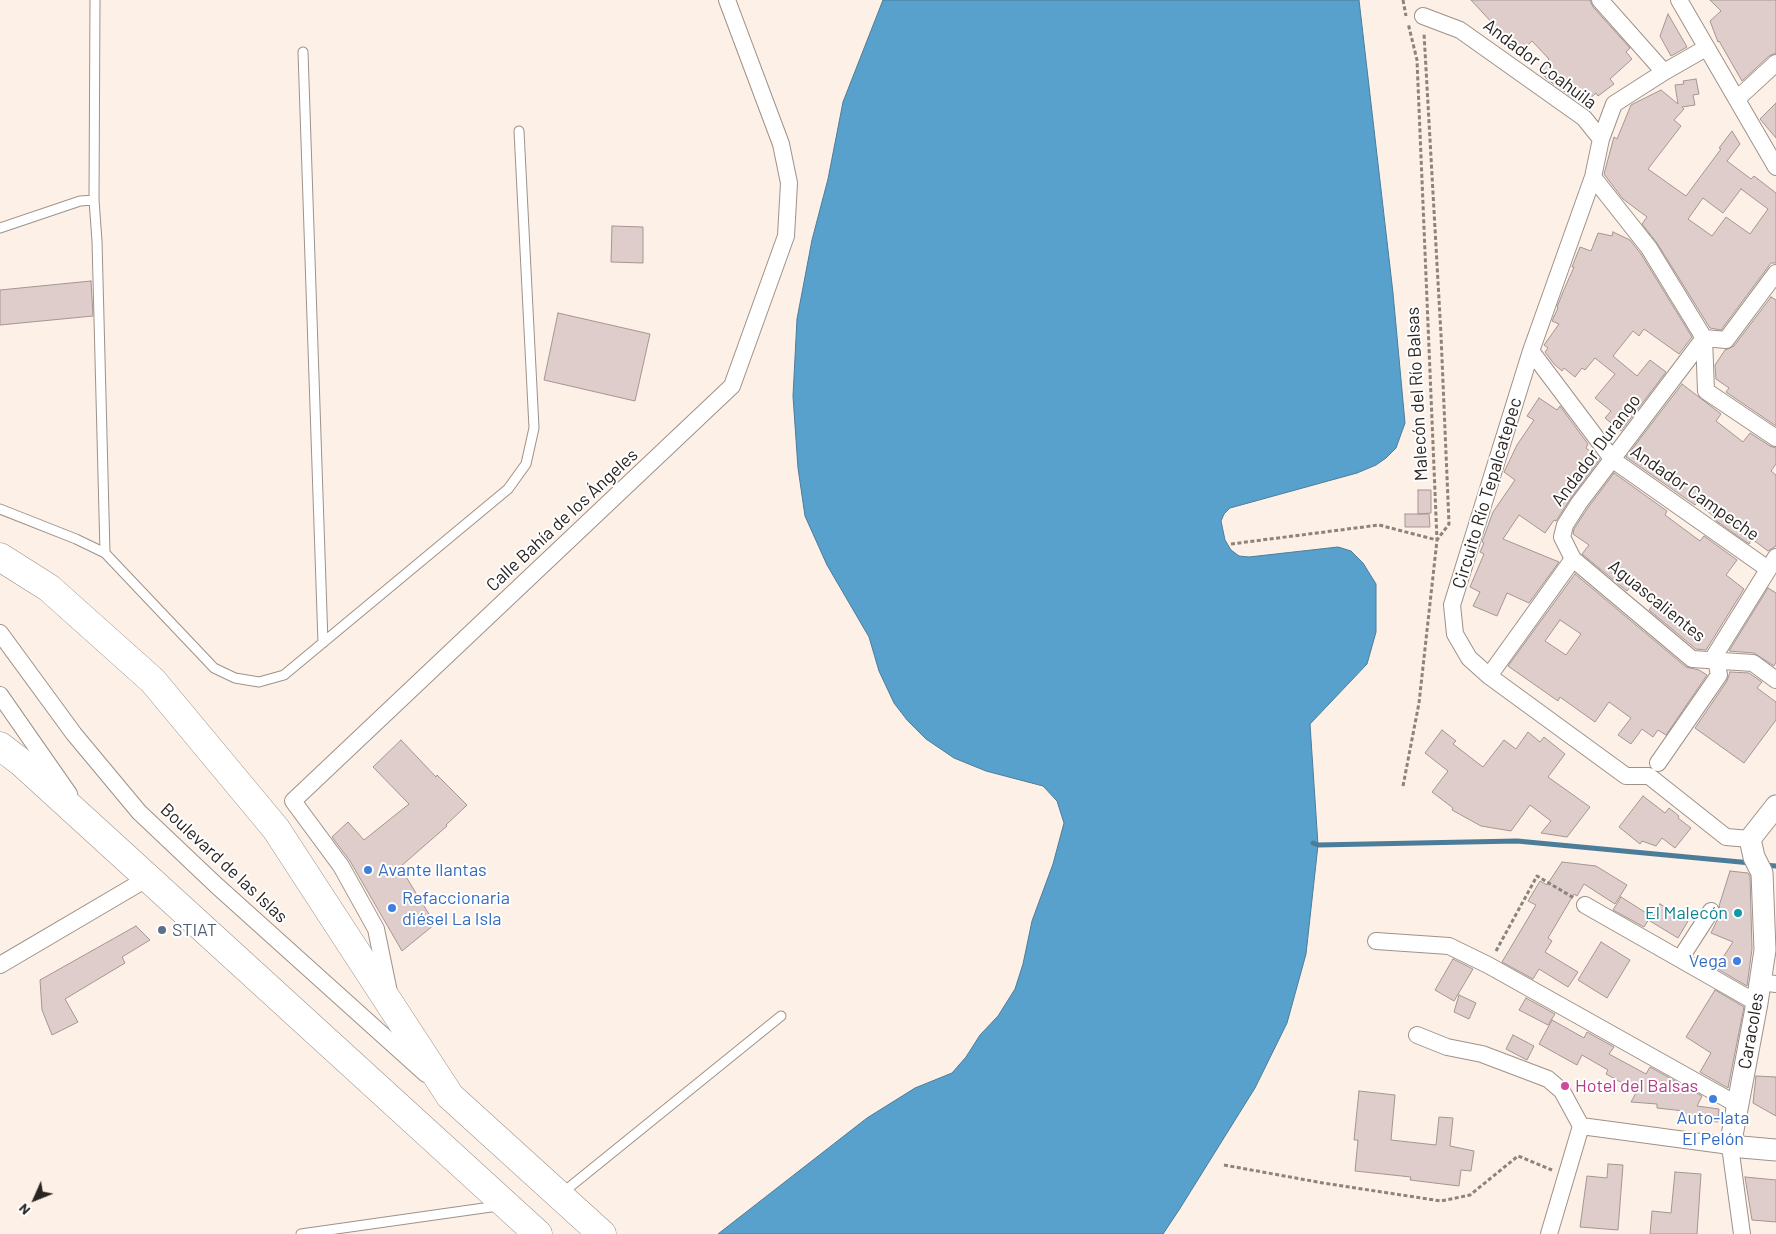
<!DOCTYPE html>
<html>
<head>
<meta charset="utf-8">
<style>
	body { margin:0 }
	#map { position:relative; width:1776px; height:1234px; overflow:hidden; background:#fdf0e6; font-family:Barlow,sans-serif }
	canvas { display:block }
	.north { position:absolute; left:10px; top:1174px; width:50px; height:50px; -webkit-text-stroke:4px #fff; paint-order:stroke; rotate:226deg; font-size:14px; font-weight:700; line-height:20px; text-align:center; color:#2a2522 }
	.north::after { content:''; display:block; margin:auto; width:18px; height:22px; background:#2a2522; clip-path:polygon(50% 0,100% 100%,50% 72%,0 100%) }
</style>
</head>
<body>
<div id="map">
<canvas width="1776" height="1234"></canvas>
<div class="north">N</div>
</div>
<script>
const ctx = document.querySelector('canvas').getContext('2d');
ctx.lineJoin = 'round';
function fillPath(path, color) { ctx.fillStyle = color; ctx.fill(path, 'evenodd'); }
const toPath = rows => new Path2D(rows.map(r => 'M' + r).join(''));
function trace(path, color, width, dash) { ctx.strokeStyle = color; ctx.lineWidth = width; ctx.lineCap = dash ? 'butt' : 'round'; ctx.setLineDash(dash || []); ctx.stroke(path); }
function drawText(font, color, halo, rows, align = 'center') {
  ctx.font = font + ' Barlow,sans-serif'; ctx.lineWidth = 4; ctx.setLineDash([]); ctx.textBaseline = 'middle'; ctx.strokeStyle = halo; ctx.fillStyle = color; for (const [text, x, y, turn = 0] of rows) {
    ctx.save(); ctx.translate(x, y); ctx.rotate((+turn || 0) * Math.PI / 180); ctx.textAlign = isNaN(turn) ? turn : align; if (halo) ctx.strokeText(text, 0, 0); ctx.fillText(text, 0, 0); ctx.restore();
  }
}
const water = toPath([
	[883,0,1359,0,1393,293,1405,423,1396,448,1386,458,1376,465,1357,473,1230,508,1224,514,1221,521,1225,540,1231,550,1239,556,1249,557,1338,547,1351,551,1363,563,1376,584,1376,632,1367,664,1310,724,1318,845,1306,954,1287,1023,1255,1088,1179,1210,1163,1234,718,1234,867,1118,915,1088,952,1073,966,1057,980,1035,998,1016,1015,989,1023,964,1032,921,1053,864,1064,823,1057,801,1043,786,986,771,954,758,926,739,907,720,894,703,879,671,869,637,827,565,805,516,798,468,793,396,797,319,812,240,828,179,843,102,883,0]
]);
const stream = toPath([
	[1313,843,1318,845,1517,841,1751,863],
	[1764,865,1776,866]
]);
const building = toPath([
	[1471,0,1590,0,1593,7,1630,48,1626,52,1632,59,1610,79,1614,84,1598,96,1596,93,1583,105,1548,80,1538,69,1549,59,1532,41,1520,53,1471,0],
	[1710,0,1776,0,1776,53,1769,56,1742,81,1719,41,1718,42,1710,21,1721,11,1710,0],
	[1668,14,1687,47,1671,56,1660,36,1668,14],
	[1696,79,1699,94,1693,95,1695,105,1682,107,1684,109,1674,120,1681,126,1648,169,1686,196,1721,149,1719,148,1732,131,1740,144,1727,161,1751,179,1754,176,1776,193,1776,263,1771,263,1721,330,1710,328,1657,243,1642,224,1647,217,1623,199,1604,174,1614,137,1617,139,1631,105,1661,90,1678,104,1675,85,1684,84,1683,81,1696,79],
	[1741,189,1768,209,1750,234,1726,217,1712,236,1688,219,1703,198,1723,213,1741,189],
	[1776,103,1776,138,1760,119,1776,103],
	[612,226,643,227,643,263,611,262,612,226],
	[1613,232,1630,240,1641,254,1692,337,1679,354,1644,329,1639,336,1633,331,1613,356,1637,376,1650,360,1666,372,1621,431,1605,418,1611,411,1595,398,1615,374,1595,358,1585,370,1582,368,1575,377,1564,368,1562,371,1554,364,1545,352,1548,348,1544,345,1559,324,1552,321,1558,308,1557,307,1563,292,1574,267,1572,267,1580,247,1591,251,1598,233,1612,236,1613,232],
	[91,281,93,316,0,325,0,290,91,281],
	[1771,297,1776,300,1776,426,1726,392,1729,388,1716,379,1715,365,1725,350,1734,346,1771,297],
	[558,313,650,334,635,401,544,380,558,313],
	[1682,384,1721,414,1716,421,1743,442,1750,433,1770,446,1776,448,1776,464,1771,471,1776,475,1776,546,1768,551,1752,539,1749,544,1715,520,1716,518,1697,503,1695,505,1626,457,1682,384],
	[1539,398,1557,410,1560,406,1588,444,1586,448,1600,459,1571,498,1556,521,1554,520,1545,533,1519,515,1503,539,1559,562,1529,603,1507,593,1497,616,1473,606,1480,592,1470,587,1484,554,1480,552,1484,543,1482,542,1493,512,1515,480,1504,472,1517,445,1534,420,1527,416,1539,398],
	[1614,473,1667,511,1665,515,1700,541,1704,536,1737,560,1726,575,1744,589,1706,650,1696,649,1649,610,1656,601,1632,584,1627,591,1582,554,1589,545,1573,534,1574,529,1587,509,1614,473],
	[1418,490,1431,490,1431,513,1418,514,1418,490],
	[1405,514,1429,514,1430,527,1405,527,1405,514],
	[1575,574,1686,667,1699,670,1707,675,1666,735,1658,730,1653,737,1642,729,1631,744,1618,735,1631,718,1609,702,1595,722,1560,697,1558,701,1508,666,1575,574],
	[1560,620,1581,634,1566,655,1545,641,1560,620],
	[1768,588,1776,593,1776,662,1774,666,1754,653,1729,651,1768,588],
	[1730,672,1749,673,1762,682,1757,688,1776,702,1776,720,1744,763,1695,728,1727,681,1730,672],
	[1442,730,1456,741,1453,744,1483,767,1504,740,1516,749,1528,732,1540,742,1544,737,1565,754,1548,777,1590,807,1567,837,1541,833,1551,821,1530,805,1511,831,1481,826,1452,810,1453,808,1432,792,1448,771,1425,753,1442,730],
	[401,740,436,777,437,775,467,805,446,825,447,826,400,867,435,924,402,951,350,861,332,837,348,822,364,840,409,804,373,767,401,740],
	[1643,796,1665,813,1669,808,1679,816,1678,818,1691,828,1675,848,1662,838,1656,846,1642,841,1640,844,1619,827,1643,796],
	[1562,862,1596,866,1627,885,1615,904,1584,884,1577,896,1574,894,1548,938,1552,941,1545,952,1578,972,1568,987,1539,969,1533,979,1502,962,1536,905,1528,901,1540,881,1547,885,1562,862],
	[1730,871,1748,873,1750,876,1752,949,1747,986,1716,968,1733,942,1711,933,1721,912,1719,906,1730,871],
	[1621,897,1651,916,1644,927,1613,910,1621,897],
	[1660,904,1688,921,1678,938,1650,921,1660,904],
	[136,926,150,940,122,957,125,963,65,999,78,1022,52,1035,42,1010,40,980,136,926],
	[1601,942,1630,960,1607,998,1578,980,1601,942],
	[1453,959,1473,969,1454,1001,1435,990,1453,959],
	[1715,990,1744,1007,1728,1088,1700,1072,1711,1053,1686,1037,1715,990],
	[1459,995,1476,1003,1469,1019,1454,1012,1459,995],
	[1526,998,1555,1014,1548,1025,1519,1010,1526,998],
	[1552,1020,1584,1038,1587,1032,1614,1047,1609,1054,1646,1074,1650,1067,1702,1096,1697,1106,1719,1109,1718,1122,1683,1118,1684,1111,1657,1108,1657,1104,1631,1102,1637,1091,1606,1074,1608,1070,1582,1055,1577,1065,1539,1044,1552,1020],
	[1513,1035,1534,1046,1527,1060,1506,1049,1513,1035],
	[1756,1076,1776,1077,1776,1116,1753,1103,1756,1076],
	[1359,1091,1395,1095,1391,1140,1436,1145,1439,1117,1453,1118,1450,1146,1474,1151,1471,1171,1461,1170,1459,1186,1410,1180,1411,1177,1355,1171,1358,1140,1354,1140,1359,1091],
	[1608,1164,1623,1165,1618,1230,1580,1227,1587,1176,1607,1178,1608,1164],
	[1675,1172,1701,1174,1697,1234,1650,1234,1652,1211,1671,1213,1675,1172],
	[1745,1177,1776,1180,1776,1222,1752,1220,1745,1177]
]);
const path = toPath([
	[1403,0,1406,16],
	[1231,544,1379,525,1437,540,1449,524,1441,335,1424,33],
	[1403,786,1419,703,1437,540,1417,60,1408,23],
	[1496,951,1537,876,1574,898],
	[1224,1165,1323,1183,1441,1201,1470,1195,1518,1156,1552,1170]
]);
const service = toPath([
	[303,52,323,643],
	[0,228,80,201,94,200],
	[0,509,76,539,105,553,97,241,94,200,95,0],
	[105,553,214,668,235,678,259,682,284,675,508,489,526,464,534,428,519,131],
	[561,1194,781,1016],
	[301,1234,498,1206]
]);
const minor = toPath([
	[1600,0,1664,72],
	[1679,0,1776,167],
	[1423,16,1460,30,1584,118,1601,139],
	[1706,48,1664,72,1614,104,1601,139,1593,177,1531,351,1452,605,1455,634,1469,658,1489,676,1626,776,1649,776,1726,837,1750,839],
	[1737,99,1776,63],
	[1593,177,1649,248,1704,338,1706,391,1776,438],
	[1531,351,1613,460,1768,569],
	[1573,559,1692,659,1753,663,1776,680],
	[0,633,74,734,139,812,216,885,426,1074],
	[1489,676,1573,559,1562,537,1565,525,1579,503,1704,338,1726,340,1776,273],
	[0,695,69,794],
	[1658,763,1719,675,1715,655,1776,557],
	[1585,905,1757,1003],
	[1376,941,1449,946,1488,965,1738,1105],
	[1680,959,1711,911],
	[0,965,148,878],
	[1760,982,1776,984],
	[389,992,376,929,341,866,293,801,732,386,786,236,789,183,781,144,727,0],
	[1417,1035,1447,1047,1482,1054,1548,1079,1562,1091,1581,1126],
	[1549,1234,1581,1126,1730,1146,1742,1234]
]);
const tertiary = toPath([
	[1776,806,1750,839,1754,857,1762,873,1765,950,1757,1003,1730,1146,1776,1150]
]);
const trunk = toPath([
	[0,557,49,588,153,681,276,829,450,1096,602,1234],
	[0,746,22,763,538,1234]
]);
const markers = [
	[368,870,5,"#3f7fe0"],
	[392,908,5,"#3f7fe0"],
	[1738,913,5,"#0f9aa8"],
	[162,930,5,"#5c6f8a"],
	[1737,961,5,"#3f7fe0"],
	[1565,1086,5,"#d1479c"],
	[1713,1099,5,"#3f7fe0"]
];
const streetNames = [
	["Andador Coahuila",1540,64,37],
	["Malecón del Río Balsas",1417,394,-93],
	["Andador Durango",1596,450,-53],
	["Circuito Río Tepalcatepec",1487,493,-73],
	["Andador Campeche",1695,493,35],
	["Calle Bahía de los Ángeles",562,520,-43],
	["Aguascalientes",1657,601,39],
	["Boulevard de las Islas",224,863,43],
	["Caracoles",1751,1031,-80]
];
const shopNames = [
	["Avante llantas",378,870],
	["Refaccionaria",402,898],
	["diésel La Isla",402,919],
	["Vega",1727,961,"right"],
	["Auto-lata",1713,1118,"center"],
	["El Pelón",1713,1139,"center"]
];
const cultureNames = [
	["El Malecón",1728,913]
];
const serviceNames = [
	["STIAT",172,930]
];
const hotelNames = [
	["Hotel del Balsas",1575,1086]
];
fillPath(water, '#59a1cd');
trace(water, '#4b7c9a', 1);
trace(stream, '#4b7c9a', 5);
fillPath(building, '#decdcb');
trace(building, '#a59593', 1);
trace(service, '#9e9289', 11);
trace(minor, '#9e9289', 18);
trace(tertiary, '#9e9289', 23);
trace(trunk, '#9e9289', 29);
trace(path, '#8c837d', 3, [4, 2.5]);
trace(service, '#fff', 9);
trace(minor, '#fff', 16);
trace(tertiary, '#fff', 21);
trace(trunk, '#fff', 28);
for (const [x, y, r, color] of markers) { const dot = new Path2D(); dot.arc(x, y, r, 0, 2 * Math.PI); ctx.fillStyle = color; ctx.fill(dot); trace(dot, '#fff', 2); }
drawText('18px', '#2a2522', '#fff', streetNames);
drawText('18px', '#366cbe', '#fff', shopNames, 'left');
drawText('18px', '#0d838f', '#fff', cultureNames, 'right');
drawText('18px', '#4e5e75', '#fff', serviceNames, 'left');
drawText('18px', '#b23c85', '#fff', hotelNames, 'left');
</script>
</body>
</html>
